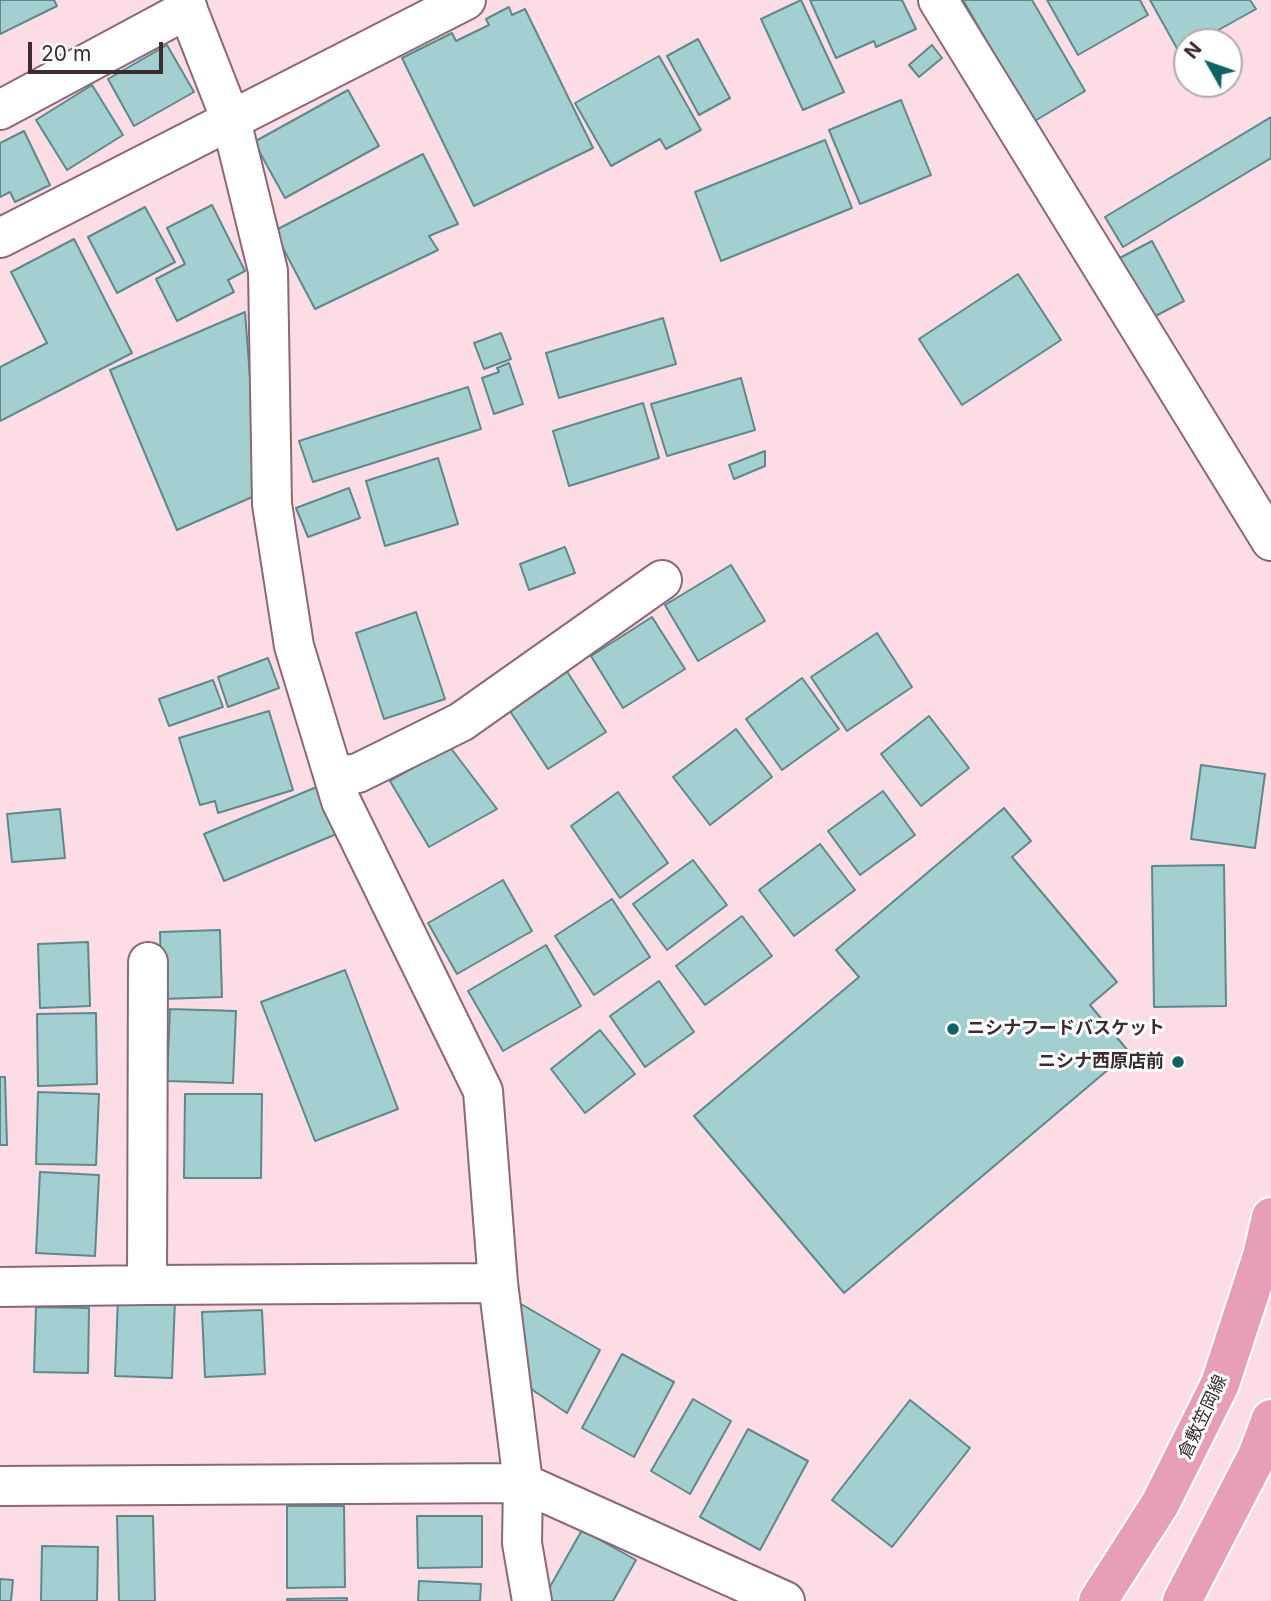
<!DOCTYPE html>
<html>
<head>
<meta charset="utf-8">
<style>
	body { margin:0 }
	#map { position:relative; width:1271px; height:1601px; overflow:hidden; background:#fcdce5; font-family:Inter,sans-serif }
	canvas { display:block }
	.north { position:absolute; left:1173px; top:28px; width:70px; height:70px; box-sizing:border-box; background:#fff; border:2px solid #b1abac; border-radius:50%; rotate:310deg; font-size:19px; font-weight:700; line-height:28px; text-align:center; color:#3b2c30 }
	.north::after { content:''; display:block; margin:auto; width:24px; height:32px; background:#116265; clip-path:polygon(50% 0,100% 100%,50% 72%,0 100%) }
	.scale { position:absolute; left:28px; top:42px; width:135px; height:32px; box-sizing:border-box; border:4px solid #3b2c30; border-top:0; padding-left:9px; font-size:21px; line-height:24px; white-space:nowrap; color:#3b2c30; -webkit-text-stroke:5px #fff; paint-order:stroke }
</style>
</head>
<body>
<div id="map">
<canvas width="1271" height="1601"></canvas>
<div class="north">N</div>
<div class="scale">20 m</div>
</div>
<script>
const ctx = document.querySelector('canvas').getContext('2d');
ctx.lineJoin = 'round';
function fillPath(path, color) { ctx.fillStyle = color; ctx.fill(path, 'evenodd'); }
const toPath = rows => new Path2D(rows.map(r => 'M' + r).join(''));
function trace(path, color, width, dash) { ctx.strokeStyle = color; ctx.lineWidth = width; ctx.lineCap = dash ? 'butt' : 'round'; ctx.setLineDash(dash || []); ctx.stroke(path); }
function drawText(font, color, halo, rows, align = 'center') {
  ctx.font = font + ' Inter,"Noto Sans JP",sans-serif'; ctx.lineWidth = 6; ctx.setLineDash([]); ctx.textBaseline = 'middle'; ctx.strokeStyle = halo; ctx.fillStyle = color; for (const [text, x, y, turn = 0] of rows) {
    ctx.save(); ctx.translate(x, y); ctx.rotate((+turn || 0) * Math.PI / 180); ctx.textAlign = isNaN(turn) ? turn : align; if (halo) ctx.strokeText(text, 0, 0); ctx.fillText(text, 0, 0); ctx.restore();
  }
}
const building = toPath([
	[0,0,54,0,57,6,0,34,0,0],
	[801,0,844,92,803,110,761,19,801,0],
	[810,0,902,0,916,29,876,47,874,41,836,58,810,0],
	[963,0,1032,0,1085,91,1033,122,963,0],
	[1047,0,1140,0,1148,15,1078,55,1047,0],
	[1150,0,1250,0,1256,9,1197,42,1187,42,1187,48,1179,52,1150,0],
	[509,7,512,15,525,9,593,148,474,206,402,58,452,33,456,41,489,25,486,19,509,7],
	[698,39,730,98,699,115,667,56,698,39],
	[167,45,194,92,134,126,108,79,167,45],
	[932,45,942,58,919,77,909,65,932,45],
	[659,56,701,130,666,149,660,139,611,166,575,103,659,56],
	[92,85,123,135,67,170,36,120,92,85],
	[348,90,379,146,285,198,254,142,348,90],
	[901,100,931,175,860,204,829,130,901,100],
	[1271,117,1271,158,1123,247,1105,217,1271,117],
	[24,131,50,185,15,202,10,192,0,197,0,143,24,131],
	[825,140,852,208,721,261,695,192,825,140],
	[423,154,458,224,429,236,438,250,315,309,274,231,423,154],
	[212,205,245,271,228,280,234,292,177,321,156,279,185,264,167,228,212,205],
	[145,207,175,262,117,293,88,237,145,207],
	[74,239,132,353,0,421,0,367,47,343,11,272,74,239],
	[1152,241,1184,301,1148,320,1116,260,1152,241],
	[1018,274,1061,340,962,405,919,339,1018,274],
	[245,312,259,494,177,530,110,370,245,312],
	[663,318,676,364,559,398,546,353,663,318],
	[501,333,511,359,484,369,474,343,501,333],
	[509,363,523,404,494,414,482,378,499,372,497,368,509,363],
	[741,378,755,430,667,456,651,404,741,378],
	[468,387,481,429,313,482,299,441,468,387],
	[643,403,659,458,569,486,553,431,643,403],
	[765,451,765,466,734,479,729,465,765,451],
	[438,458,458,524,385,546,366,481,438,458],
	[349,488,360,518,308,537,296,508,349,488],
	[565,547,575,573,529,590,520,564,565,547],
	[731,565,765,621,698,661,665,605,731,565],
	[416,612,445,699,384,719,356,633,416,612],
	[652,617,685,669,623,708,591,656,652,617],
	[877,633,912,687,847,731,811,677,877,633],
	[268,658,279,688,228,707,218,677,268,658],
	[566,670,606,732,548,769,508,708,566,670],
	[802,678,839,729,782,770,746,719,802,678],
	[213,680,223,707,169,726,159,699,213,680],
	[269,711,293,790,218,813,215,801,200,805,179,738,269,711],
	[929,716,969,768,921,806,881,754,929,716],
	[736,729,772,777,710,825,673,777,736,729],
	[450,747,497,809,429,847,390,781,450,747],
	[1201,765,1265,774,1255,848,1191,839,1201,765],
	[319,786,339,833,224,881,204,834,319,786],
	[883,791,915,835,860,875,828,831,883,791],
	[618,792,668,863,620,898,571,826,618,792],
	[1004,808,1031,841,1012,857,1117,982,1090,1005,1129,1052,844,1293,694,1116,859,977,836,950,1004,808],
	[60,809,65,858,12,862,7,814,60,809],
	[820,844,855,890,794,936,759,890,820,844],
	[693,860,727,905,667,950,633,904,693,860],
	[1224,865,1226,1006,1154,1007,1152,866,1224,865],
	[503,880,532,931,457,974,428,923,503,880],
	[612,899,650,957,594,995,555,936,612,899],
	[742,916,772,956,705,1005,676,966,742,916],
	[220,930,222,997,162,999,160,932,220,930],
	[88,942,90,1006,40,1008,38,944,88,942],
	[546,945,581,1006,503,1051,468,991,546,945],
	[345,970,398,1109,315,1141,261,1002,345,970],
	[659,981,694,1032,645,1067,610,1016,659,981],
	[170,1009,236,1011,233,1083,167,1081,170,1009],
	[96,1013,97,1084,38,1086,37,1014,96,1013],
	[600,1030,635,1074,585,1113,551,1069,600,1030],
	[0,1077,5,1077,7,1145,0,1145,0,1077],
	[38,1092,99,1094,96,1165,36,1164,38,1092],
	[185,1094,262,1094,261,1178,184,1178,185,1094],
	[40,1172,99,1175,95,1256,36,1253,40,1172],
	[118,1298,175,1300,172,1378,115,1376,118,1298],
	[521,1304,600,1350,567,1413,525,1385,522,1372,521,1304],
	[36,1307,89,1308,88,1373,34,1372,36,1307],
	[262,1310,265,1374,205,1377,202,1312,262,1310],
	[622,1354,674,1382,634,1457,582,1428,622,1354],
	[693,1399,731,1421,690,1494,651,1471,693,1399],
	[910,1400,970,1448,892,1547,832,1500,910,1400],
	[748,1429,808,1461,760,1550,700,1517,748,1429],
	[287,1506,344,1506,345,1587,287,1588,287,1506],
	[117,1516,153,1516,155,1601,119,1601,117,1516],
	[417,1516,482,1516,482,1567,418,1568,417,1516],
	[582,1530,636,1560,613,1601,542,1601,582,1530],
	[42,1546,98,1547,97,1601,41,1601,42,1546],
	[0,1579,13,1580,11,1601,0,1601,0,1579],
	[419,1581,481,1584,480,1601,418,1601,419,1581],
	[347,1598,347,1601,287,1601,287,1599,347,1598]
]);
const street = toPath([
	[184,0,231,120,268,271,272,504,294,646,341,801,483,1091,498,1283,523,1483,522,1543,532,1601],
	[938,0,1271,541],
	[0,110,188,9],
	[0,238,466,0],
	[334,777,358,773,461,722,662,580],
	[147,1285,148,962],
	[0,1287,147,1285,498,1283],
	[0,1486,523,1483,785,1601]
]);
const primary = toPath([
	[1098,1601,1160,1504,1220,1384,1262,1256,1271,1217],
	[1182,1601,1257,1456,1271,1419]
]);
const markers = [
	[953,1029,7,"#116265"],
	[1178,1062,7,"#116265"]
];
const poiNames = [
	["ニシナフードバスケット",967,1029],
	["ニシナ西原店前",1164,1062,"right"]
];
const streetNames = [
	["倉敷笠岡線",1203,1417,-65]
];
fillPath(building, '#a4cfd0');
trace(building, '#5e8889', 2);
trace(street, '#8b6973', 42);
trace(primary, '#fff', 42);
trace(street, '#fff', 38);
trace(primary, '#e79fb9', 38);
for (const [x, y, r, color] of markers) { const dot = new Path2D(); dot.arc(x, y, r, 0, 2 * Math.PI); ctx.fillStyle = color; ctx.fill(dot); trace(dot, '#fff', 2.5); }
drawText('bold 18px', '#3b2c30', '#fff', poiNames, 'left');
drawText('18px', '#3b2c30', '#fff', streetNames);
</script>
</body>
</html>
